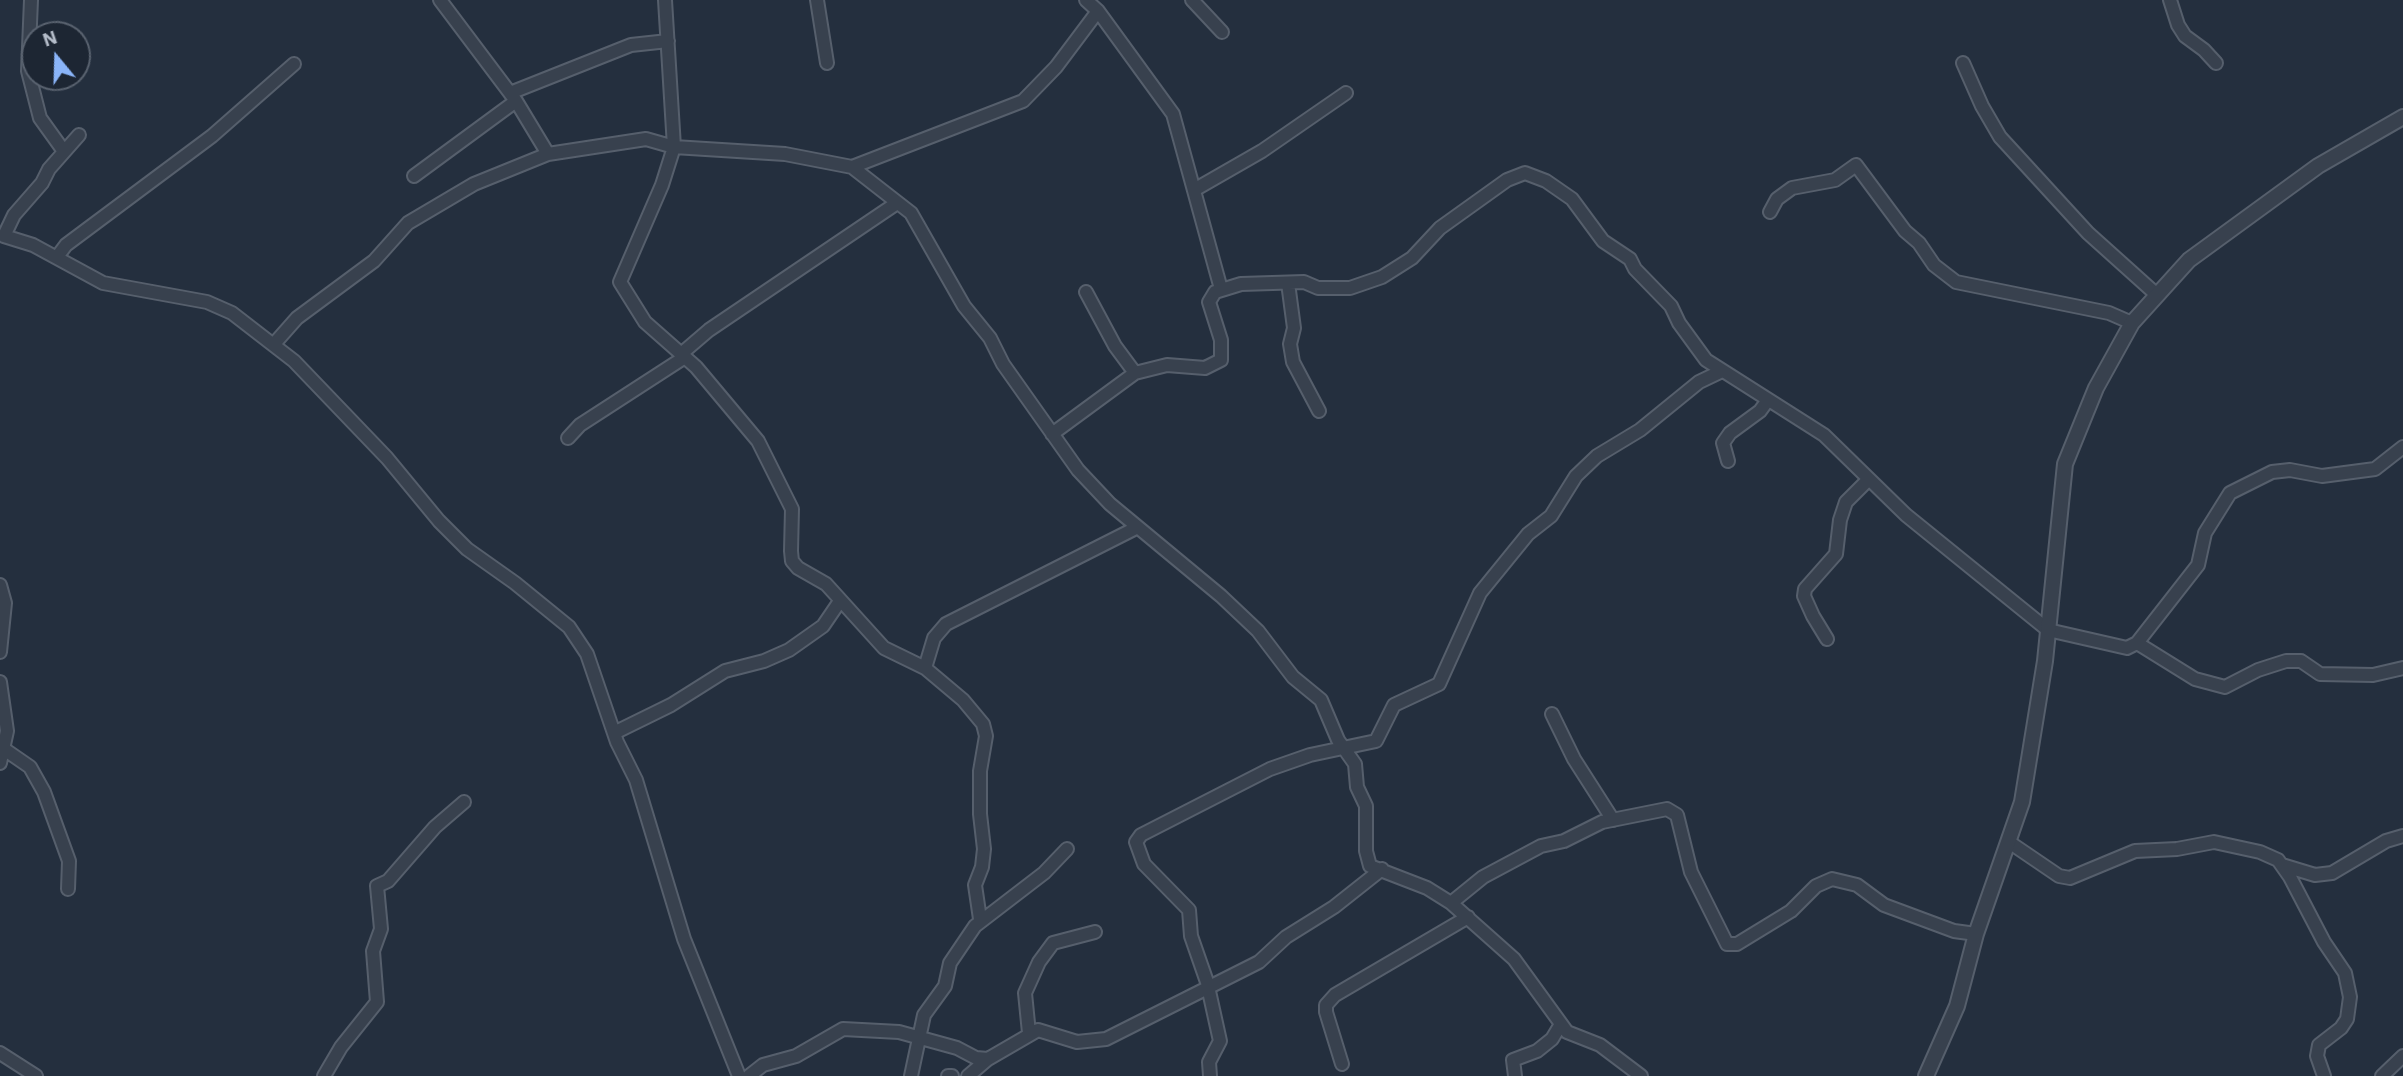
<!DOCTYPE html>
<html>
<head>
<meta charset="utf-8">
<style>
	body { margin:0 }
	#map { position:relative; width:2403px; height:1076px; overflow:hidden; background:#242f3e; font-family:"IBM Plex Sans",sans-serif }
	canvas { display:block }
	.north { position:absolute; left:21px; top:21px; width:70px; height:70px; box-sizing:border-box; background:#1d2633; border:2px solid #59626f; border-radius:50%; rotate:341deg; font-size:19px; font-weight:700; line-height:28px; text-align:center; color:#b4bcc9 }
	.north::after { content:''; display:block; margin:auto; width:24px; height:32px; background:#8ab4f8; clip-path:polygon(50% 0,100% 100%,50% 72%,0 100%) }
</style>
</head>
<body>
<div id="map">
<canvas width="2403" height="1076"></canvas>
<div class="north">N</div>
</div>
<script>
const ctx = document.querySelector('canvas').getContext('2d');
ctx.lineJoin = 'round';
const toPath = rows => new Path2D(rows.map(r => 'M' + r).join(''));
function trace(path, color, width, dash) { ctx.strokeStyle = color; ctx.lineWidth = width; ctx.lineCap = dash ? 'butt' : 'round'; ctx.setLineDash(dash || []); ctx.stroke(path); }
const minor = toPath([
	[31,0,28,71,40,118,63,150],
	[440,0,516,101,548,154],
	[665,0,674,147,785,154,852,167,911,213,964,306,990,338,1003,364,1078,470,1110,504,1221,596,1258,631,1293,677,1321,700,1338,740,1355,764,1357,787,1366,806,1366,851,1370,866,1427,888,1451,903,1514,959,1567,1032,1600,1045,1641,1076],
	[817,0,827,63],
	[1086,0,1098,11,1173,114,1221,289],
	[1192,0,1222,32],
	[2170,0,2178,25,2185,36,2204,50,2216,63],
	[1963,63,1982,106,2000,137,2088,233,2157,295],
	[510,93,631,45,668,41],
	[79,135,49,169,42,183,14,215,4,236,33,245,103,283,207,302,232,313,294,361,387,458,439,521,467,549,515,583,569,627,587,654,617,742,636,780,684,939,739,1076],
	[852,167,1023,101,1056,67,1098,11],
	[414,176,516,101],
	[1194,190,1262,151,1346,93],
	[1770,212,1777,199,1792,188,1835,180,1856,165,1905,231,1919,243,1934,265,1956,282,2109,313,2132,323],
	[57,257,66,245,212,136,294,64],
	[1288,283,1294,328,1290,344,1293,362,1319,411],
	[1086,292,1115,346,1135,373],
	[274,344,297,318,374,261,408,223,474,184,548,154,646,139,674,147,662,185,620,282,645,322,696,367,758,441,792,509,791,551,792,561,798,568,826,584,884,648,925,668,963,700,983,724,986,736,980,771,980,814,984,849,982,867,975,885,980,919],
	[681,354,709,330,897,203],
	[1052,434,1135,373,1167,365,1205,368,1221,360,1221,340,1209,302,1215,292,1241,284,1304,282,1318,288,1350,288,1382,277,1412,258,1440,228,1507,180,1525,173,1546,181,1572,199,1603,241,1630,259,1635,269,1671,306,1679,323,1706,360,1824,435,1906,515,2048,630,2127,648,2137,643,2198,565,2205,533,2230,493,2272,472,2290,470,2322,476,2375,469,2403,447],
	[568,438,580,425,685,357],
	[1728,461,1723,443,1730,433,1760,411,1768,400],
	[0,585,5,603,0,652],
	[1827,639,1813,616,1804,596,1805,589,1836,554,1840,520,1846,502,1869,479],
	[2137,643,2195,679,2225,687,2258,670,2286,661,2301,661,2320,674,2373,675,2403,668],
	[925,668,934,638,946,624,1136,528],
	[0,682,7,731,0,763],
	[1552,714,1574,759,1613,820],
	[616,732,671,705,725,671,764,661,789,650,823,626,840,601],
	[4,749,30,767,44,792,69,861,68,889],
	[2009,842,2059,876,2070,878,2135,851,2177,849,2214,842,2260,852,2278,860,2290,877,2324,942,2345,973,2350,997,2347,1019,2341,1028,2319,1045,2317,1056,2324,1076],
	[2282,865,2315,875,2332,873,2386,841,2403,836],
	[1451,903,1483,877,1541,846,1564,841,1602,822,1667,809,1677,815,1691,872,1727,944,1737,944,1791,911,1816,886,1832,879,1857,885,1884,905,1954,931,1976,934],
	[1029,1033,1025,993,1039,962,1053,943,1095,932],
	[0,1053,36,1076],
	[1342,1064,1326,1012,1326,1005,1335,995,1468,917],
	[324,1076,341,1047,377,1002,373,951,381,929,377,886,388,881,435,827,464,802],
	[749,1076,763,1065,796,1056,843,1029,899,1032,957,1048,976,1058,988,1059],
	[911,1076,924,1015,945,986,950,963,975,926,1044,873,1067,849],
	[948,1076,952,1076],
	[968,1076,988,1059,1038,1030,1077,1042,1106,1039,1259,962,1286,937,1334,907,1382,869],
	[1210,1076,1209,1062,1220,1041,1207,982,1191,936,1189,910,1144,864,1136,842,1141,835,1270,769,1310,755,1376,741,1394,705,1439,684,1480,593,1528,534,1551,516,1576,476,1597,456,1640,430,1699,382,1722,371],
	[1515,1076,1513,1060,1537,1051,1552,1039,1561,1024],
	[2382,1076,2403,1056]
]);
const tertiary = toPath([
	[1926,1076,1957,1006,1976,934,2022,802,2045,661,2065,464,2096,388,2132,323,2189,260,2318,166,2403,117]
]);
trace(minor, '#565f6c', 16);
trace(tertiary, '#565f6c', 18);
trace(minor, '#38414e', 12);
trace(tertiary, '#38414e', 14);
</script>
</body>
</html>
